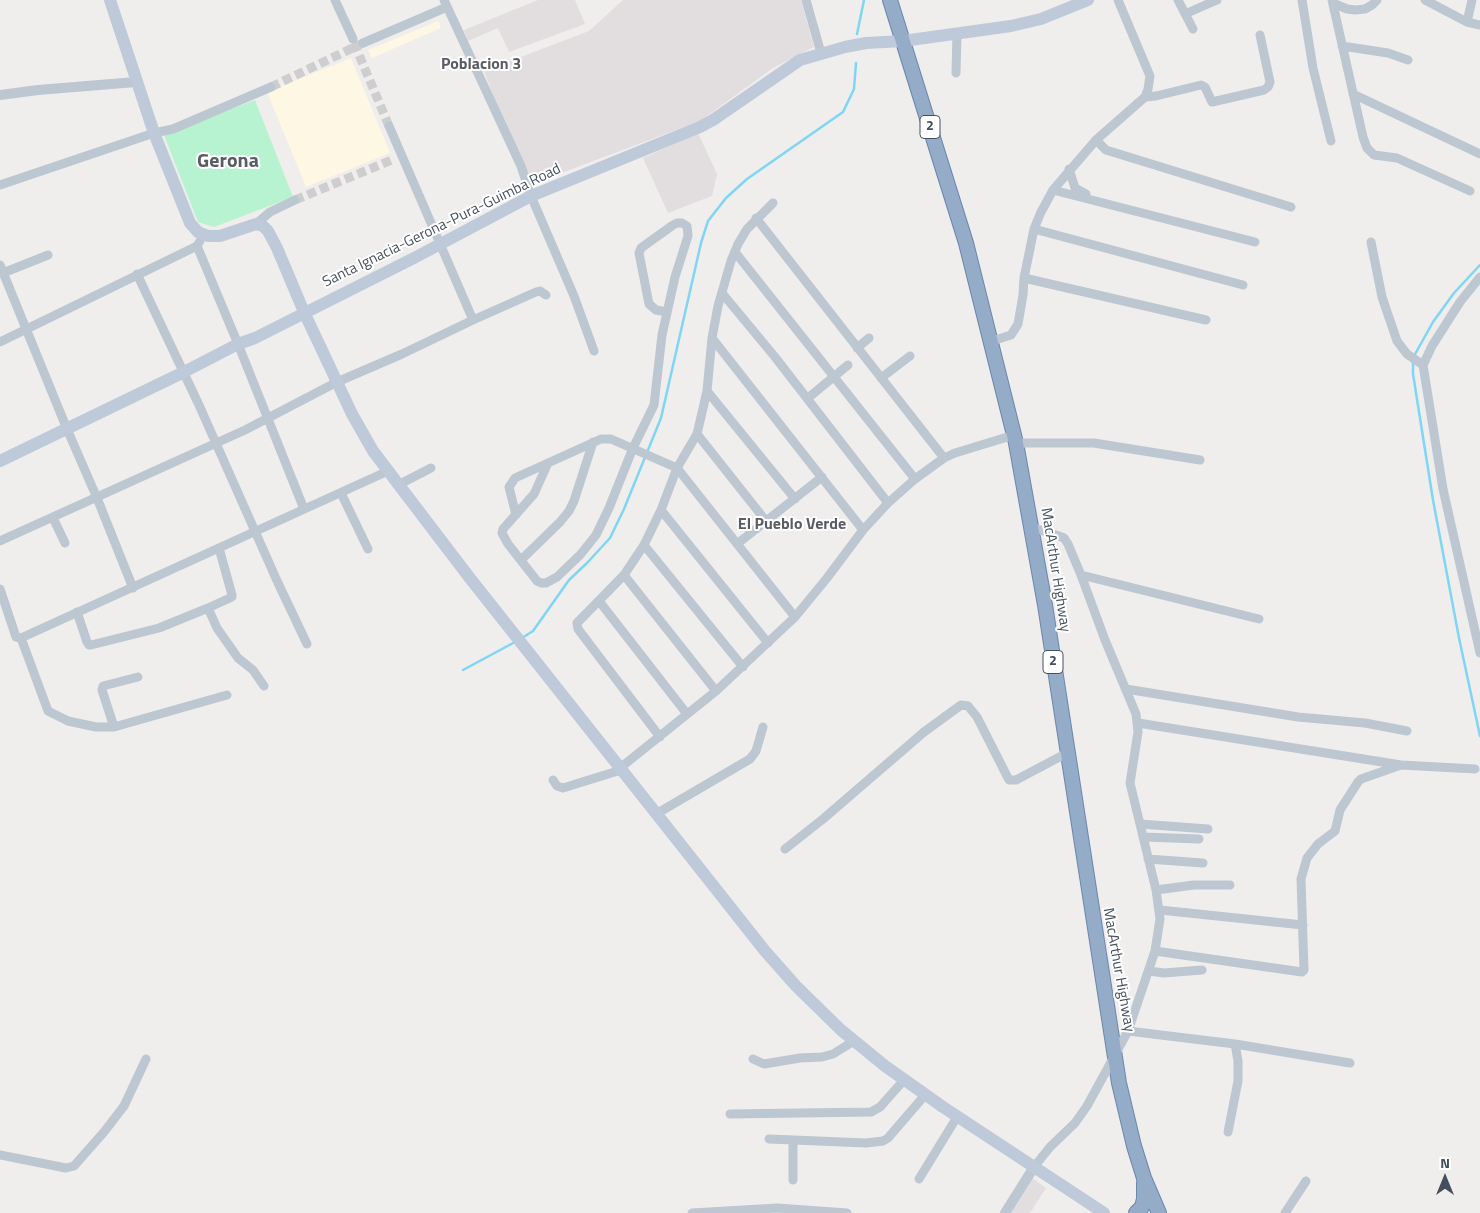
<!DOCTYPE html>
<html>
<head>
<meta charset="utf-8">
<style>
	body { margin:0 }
	#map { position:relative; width:1480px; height:1213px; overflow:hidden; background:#f0eded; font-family:"Titillium Web",sans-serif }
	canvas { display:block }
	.north { position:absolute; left:1420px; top:1153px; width:50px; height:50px; -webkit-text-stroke:4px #fff; paint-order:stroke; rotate:0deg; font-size:14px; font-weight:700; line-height:20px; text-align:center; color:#44505d }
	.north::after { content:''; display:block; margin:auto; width:18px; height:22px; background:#44505d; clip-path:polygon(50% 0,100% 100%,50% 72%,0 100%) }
</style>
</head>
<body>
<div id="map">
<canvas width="1480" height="1213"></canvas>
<div class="north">N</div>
</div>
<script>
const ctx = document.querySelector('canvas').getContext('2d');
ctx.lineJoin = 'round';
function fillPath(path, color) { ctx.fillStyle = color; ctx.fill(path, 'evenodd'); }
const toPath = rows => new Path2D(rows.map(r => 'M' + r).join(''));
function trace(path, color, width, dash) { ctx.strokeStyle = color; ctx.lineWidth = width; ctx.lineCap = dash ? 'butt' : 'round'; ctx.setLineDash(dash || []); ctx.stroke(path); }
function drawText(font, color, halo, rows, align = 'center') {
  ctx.font = font + ' "Titillium Web",sans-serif'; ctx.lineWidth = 4; ctx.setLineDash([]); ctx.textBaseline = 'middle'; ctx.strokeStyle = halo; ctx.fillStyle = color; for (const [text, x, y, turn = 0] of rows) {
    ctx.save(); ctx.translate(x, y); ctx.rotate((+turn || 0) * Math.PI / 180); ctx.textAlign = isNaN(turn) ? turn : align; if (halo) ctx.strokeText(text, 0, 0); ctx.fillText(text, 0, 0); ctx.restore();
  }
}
const commercial = toPath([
	[438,21,441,28,372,58,368,50],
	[351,58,390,153,306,187,267,92]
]);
const education = toPath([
	[538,0,575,0,585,24,509,52,498,28,468,41,464,30],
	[623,0,801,0,814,47,773,68,700,121,532,184,499,112,484,71,589,31],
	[698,133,717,174,712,196,668,213,643,158],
	[1032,1178,1046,1188,1030,1213,1009,1213]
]);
const green = toPath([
	[255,100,293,197,214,227,198,222,164,135]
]);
const stream = toPath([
	[857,34,864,0],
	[1414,356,1433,322,1454,293,1480,265],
	[1413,362,1413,374,1433,500,1459,638,1480,736],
	[522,638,533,631,569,580,587,563,610,538,624,509,661,418,701,243,708,221,726,198,747,179,843,112,854,89,856,63],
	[463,670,515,642]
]);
const minorTunnel = toPath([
	[354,43,389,126],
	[271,87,363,43],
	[295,200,394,159]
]);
const minor = toPath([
	[335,0,353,39],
	[444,0,521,166,531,196,574,296,594,351],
	[806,0,821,53],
	[1178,0,1193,29],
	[1302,0,1313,68,1331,141],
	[1332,0,1363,137,1367,148,1374,155,1397,158,1470,191],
	[1425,0,1467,22],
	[1472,0,1467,22,1480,25],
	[1333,3,1347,9,1355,10,1365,9,1372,5,1377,0],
	[1185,14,1217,0],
	[363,43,447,7],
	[1342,46,1388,53,1408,60],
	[956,73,957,33],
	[1353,94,1480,154],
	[1145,97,1156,96,1201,85,1205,87,1212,102,1264,90,1268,87,1270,82,1260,35],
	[389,126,473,320],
	[1096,140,1106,150,1291,207],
	[1069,169,1075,188,1086,194],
	[0,185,154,133,173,129,271,87],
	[1053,190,1255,242],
	[756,218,944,458],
	[256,224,270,212,295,200],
	[1034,229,1243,285],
	[1371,242,1382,297,1397,341,1407,354,1423,365],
	[197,246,238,344,304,509],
	[735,252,915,479],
	[0,265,67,429,97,498,133,588],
	[3,273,48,255],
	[137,274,199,405,278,583,307,644],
	[1480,277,1460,302,1432,346,1423,365,1443,489,1480,653],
	[1024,278,1206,320],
	[722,293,775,357,888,503],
	[712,338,863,530],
	[992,341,1011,335,1018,324,1023,295,1024,278,1034,229,1041,212,1053,190,1096,140,1145,97,1148,89,1150,76,1118,0],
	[0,342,197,246,200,241],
	[857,348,869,338],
	[881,378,910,356],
	[707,391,795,499],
	[808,398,848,365],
	[697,434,766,521],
	[1016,443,1094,443,1200,460],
	[548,463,534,494,503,529,502,533,508,544,537,581,541,583,546,583,557,577,580,555,596,535,609,508,633,448,654,405,662,335,675,277,688,236,687,226,682,223,677,223,673,225,641,248,639,253,649,304,656,310,667,312],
	[398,485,431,468],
	[341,493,368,549],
	[661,510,768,643],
	[516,515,509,487,515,478,601,439,611,439,677,468,795,617],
	[53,518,65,543],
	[1031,527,1059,536,1064,538,1068,544,1081,575,1105,640,1136,714,1138,732,1130,783,1156,890,1160,919,1155,951,1128,1031,1087,1106,1075,1123,1050,1147,1034,1167],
	[0,541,245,430,337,382,402,354,473,320,536,292,540,291,546,295],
	[737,544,822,477],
	[644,545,743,667],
	[521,560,560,522,569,511,574,501,593,442],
	[624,575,716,691],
	[1081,575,1259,619],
	[0,589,16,637,21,638,388,471],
	[599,601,687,714],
	[208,608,217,628,238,658,253,670,264,686],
	[77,612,87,642,89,645,91,645,159,628,208,608,232,597,232,595,219,548],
	[21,638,48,711,68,721,96,727,114,727,227,695],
	[1126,689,1298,717,1365,723,1407,731],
	[1138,723,1401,765,1475,769],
	[114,727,102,690,103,686,138,677],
	[660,737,578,629,577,623,624,575,644,545,661,510,677,468,697,434,707,391,712,338,718,306,731,261,738,244,747,229,773,203],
	[620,768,716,691,795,617,827,578,863,530,888,503,915,479,944,458,955,453,1014,435],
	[553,780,557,786,563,788,621,770],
	[656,814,750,759,756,751,763,727],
	[1140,824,1208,829],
	[1143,837,1199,839],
	[785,849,823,819,924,732,961,705,968,706,977,717,1009,780,1016,780,1067,753],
	[1148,859,1203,863],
	[1156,890,1194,885,1230,885],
	[1160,910,1303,925],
	[1155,951,1302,972,1304,970,1301,879,1307,858,1318,844,1335,831,1340,810,1358,782,1361,779,1401,765],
	[1149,971,1164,973,1202,970],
	[1128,1031,1235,1044,1350,1063],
	[753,1059,764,1064,800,1058,822,1057,833,1054,854,1041],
	[730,1114,871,1112,880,1107,904,1080],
	[1228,1132,1238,1081,1238,1061,1235,1044],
	[769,1139,866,1143,883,1141,888,1138,925,1095],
	[0,1155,66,1168,74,1166,104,1132,124,1106,146,1059],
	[919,1179,957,1117],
	[793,1180,793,1140],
	[692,1213,777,1208,847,1213],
	[1285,1213,1306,1181]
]);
const tertiary = toPath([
	[0,95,38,90,136,82],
	[1005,1213,1034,1167]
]);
const secondary = toPath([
	[110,0,154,133,190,223,198,232,208,236,220,236,256,224,263,226,268,231,277,248,304,312,352,414,373,451,469,577,765,951,796,986,841,1030,885,1066,943,1107,1104,1213],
	[0,461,182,373,238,344,255,338,414,258,531,196,700,127,713,120,800,60,845,47,866,43,903,41,1011,26,1041,19,1088,0]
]);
const trunk = toPath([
	[890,0,966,243,1016,443,1045,605,1119,1083,1134,1146,1144,1178,1159,1213],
	[1136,1213,1142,1207,1144,1199,1144,1183]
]);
const shields = [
	[930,127,20],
	[1053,662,20]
];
const shieldNames = [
	["2",930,127],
	["2",1053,662]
];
const streetNames = [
	["Santa Ignacia-Gerona-Pura-Guimba Road",442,226,-26],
	["MacArthur Highway",1055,570,81],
	["MacArthur Highway",1118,970,80]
];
const neighbourhoodNames = [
	["Poblacion 3",481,65],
	["El Pueblo Verde",792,525]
];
const districtNames = [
	["Gerona",228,162]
];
fillPath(commercial, '#fdf7e4');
fillPath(education, '#e2dedf');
fillPath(green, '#b7f3d1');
trace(stream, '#7fd6f4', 2.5);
trace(minorTunnel, '#ceced0', 9, [9, 4.5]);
trace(trunk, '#6b87ad', 16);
trace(minor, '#bcc7d1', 9);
trace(tertiary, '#bcc7d1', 10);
trace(secondary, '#bec9d9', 12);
trace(trunk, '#95acc8', 14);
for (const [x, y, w] of shields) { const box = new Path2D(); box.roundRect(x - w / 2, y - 11.5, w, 23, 4); ctx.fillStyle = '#fff'; ctx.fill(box); trace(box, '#44505d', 1); }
drawText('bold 14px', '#44505d', null, shieldNames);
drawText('15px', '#44505d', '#fff', streetNames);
drawText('bold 16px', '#595d63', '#fff', neighbourhoodNames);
drawText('bold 20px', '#595d63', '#fff', districtNames);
</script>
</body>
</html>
